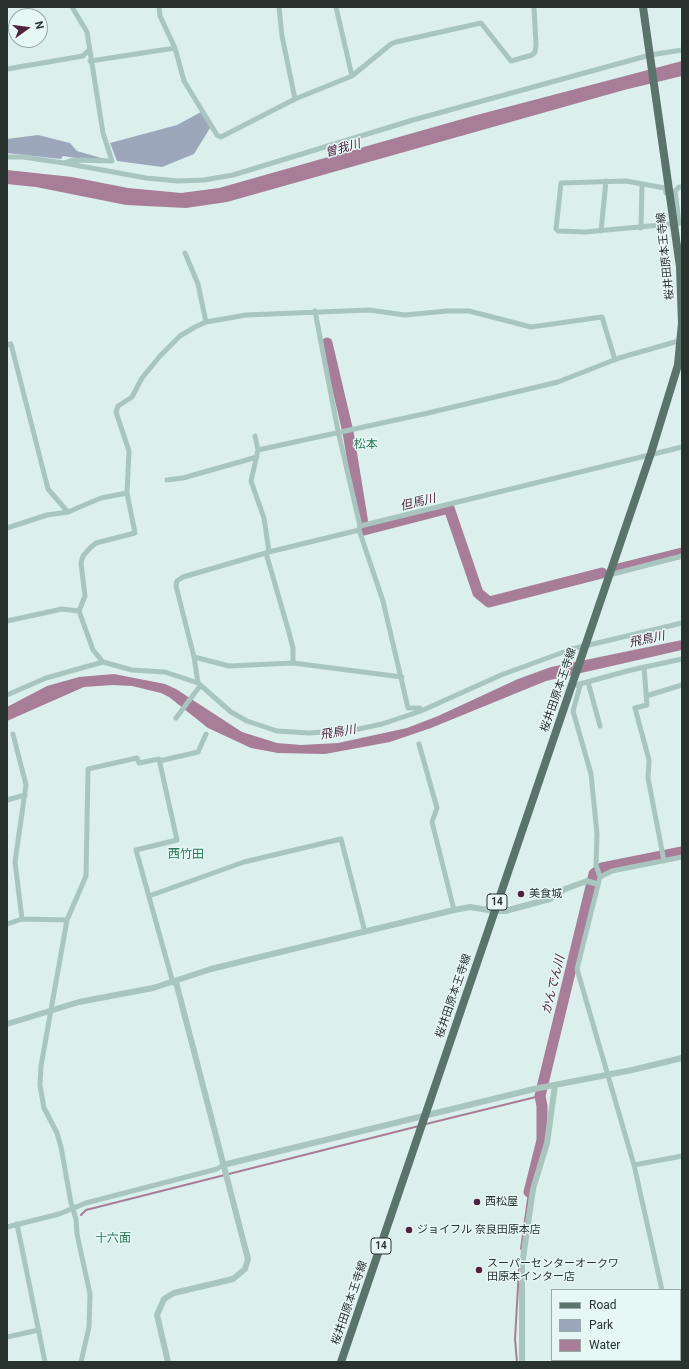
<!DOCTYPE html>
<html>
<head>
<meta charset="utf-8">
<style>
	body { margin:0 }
	#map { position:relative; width:689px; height:1369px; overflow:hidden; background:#dbefec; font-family:Roboto,sans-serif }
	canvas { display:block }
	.frame { position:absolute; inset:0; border:8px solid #28332f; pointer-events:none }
	.legend { position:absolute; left:551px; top:1289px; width:130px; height:72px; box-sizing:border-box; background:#e7f7f5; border:1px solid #9ba9a6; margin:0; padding:5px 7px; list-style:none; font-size:12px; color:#28332f }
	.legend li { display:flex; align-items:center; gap:8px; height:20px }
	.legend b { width:20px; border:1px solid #9ba9a6 }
	.north { position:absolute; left:8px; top:8px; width:40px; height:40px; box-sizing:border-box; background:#e7f7f5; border:1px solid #9ba9a6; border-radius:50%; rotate:76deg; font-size:11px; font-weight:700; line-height:16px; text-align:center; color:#28332f }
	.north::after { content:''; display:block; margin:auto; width:14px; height:18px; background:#50223e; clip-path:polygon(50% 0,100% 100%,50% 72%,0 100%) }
</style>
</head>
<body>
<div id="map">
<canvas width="689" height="1369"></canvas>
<div class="frame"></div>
<ul class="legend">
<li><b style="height:5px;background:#5a736b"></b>Road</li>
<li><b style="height:11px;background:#9da7bc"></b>Park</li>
<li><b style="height:11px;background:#a87d98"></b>Water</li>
</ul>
<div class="north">N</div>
</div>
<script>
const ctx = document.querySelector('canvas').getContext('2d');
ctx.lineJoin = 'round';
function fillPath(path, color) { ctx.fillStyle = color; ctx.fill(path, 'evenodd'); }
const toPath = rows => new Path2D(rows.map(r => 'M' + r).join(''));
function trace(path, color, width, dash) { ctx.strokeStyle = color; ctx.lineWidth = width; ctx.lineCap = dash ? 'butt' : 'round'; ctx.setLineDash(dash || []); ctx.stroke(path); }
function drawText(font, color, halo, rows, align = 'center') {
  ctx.font = font + ' Roboto,"Noto Sans JP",sans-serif'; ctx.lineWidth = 3; ctx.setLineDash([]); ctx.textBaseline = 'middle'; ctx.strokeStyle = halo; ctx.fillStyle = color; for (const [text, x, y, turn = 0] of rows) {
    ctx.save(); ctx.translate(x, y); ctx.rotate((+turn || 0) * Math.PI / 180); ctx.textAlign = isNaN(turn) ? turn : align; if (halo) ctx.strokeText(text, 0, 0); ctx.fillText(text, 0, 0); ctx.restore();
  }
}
const green = toPath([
	[201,112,210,128,194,154,162,167,117,161,110,143,177,125],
	[38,135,70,143,77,151,108,160,89,160,63,156,61,159,7,153,7,139]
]);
const water = toPath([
	[682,61,682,76,624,90,227,202,186,208,126,205,36,187,7,184,7,170,72,177,128,188,181,193,219,188,473,116],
	[682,640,682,650,546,681,431,728,390,742,325,754,278,753,251,748,208,728,169,697,161,693,132,686,113,685,84,687,7,721,7,707,47,686,79,677,114,674,165,684,176,689,242,732,277,743,301,745,338,743,407,728,438,716,518,679,551,667]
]);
const stream = toPath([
	[426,1124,540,1096],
	[81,1215,86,1210,419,1126],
	[521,1249,529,1192],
	[517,1362,515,1339,519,1269]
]);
const river = toPath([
	[327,343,348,432,364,530,449,508,478,593,489,602,602,573],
	[618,569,682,553],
	[529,1192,542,1140,542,1106,540,1096,594,874,602,868,682,852]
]);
const minor = toPath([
	[159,7,160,16,175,48],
	[279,7,282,36,295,99],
	[336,7,352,76],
	[90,61,175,48,184,81,217,135,221,137,295,99,352,76,391,44,396,42,481,23,511,61,532,55,535,52,536,45,534,7],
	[7,69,83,56,89,50],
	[7,157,23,157,64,163,146,178,178,181,204,180,233,175,413,120,650,55,682,50],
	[64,163,73,160,112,161,103,133,87,32,72,7],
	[666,193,665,188,626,181,561,183,556,229,558,231,585,232,682,223],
	[679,223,675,191,679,187,682,187],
	[641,228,642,184],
	[601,231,606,181],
	[185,253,198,284,206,322],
	[315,311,338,431,360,526],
	[7,345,11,344,48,489,68,512],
	[255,436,258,450,251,481,264,518,269,552],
	[258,450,428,413,558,382,619,358,682,340],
	[167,480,183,478,257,457],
	[7,528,47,515,68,512,101,498,127,493],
	[266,553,288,629,293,648,293,663],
	[609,575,682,556],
	[79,611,85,596,81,563,83,556,90,548,96,543,135,533,127,493,129,451,116,412,118,406,132,397,142,378,160,356,180,336,195,327,206,322,246,315,369,310,405,315,447,311,469,311,531,327,602,317,615,360],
	[7,621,62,609,79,611,93,650,103,662,132,670,165,672,198,683,231,712,247,721,277,731,309,733,354,730,382,724,421,711,501,675,572,649,682,623],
	[194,657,229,666,293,663,402,677],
	[644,667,647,705,635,708,649,760,648,778,664,861],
	[588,682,600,726],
	[198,683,194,657,176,586,177,581,183,577,269,552,359,530],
	[576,685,631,670,682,659],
	[580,686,573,711,591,774,597,834,596,865,600,877],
	[7,695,46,678,103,662],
	[646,696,682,685],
	[421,711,420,708,408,708,383,601,359,530,360,526,682,447],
	[176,718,200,686],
	[13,734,26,785,15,862,22,919],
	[419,744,437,808,432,822,454,910],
	[159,761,198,752,206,734],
	[7,800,25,795],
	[149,896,244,862,341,839,365,932],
	[7,924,22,919,67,920],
	[634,1165,682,1156],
	[17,1224,45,1362],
	[7,1227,59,1214,86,1203,217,1169,223,1165],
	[662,1290,634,1165,577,969,600,877,612,871,682,857],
	[7,1337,39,1330],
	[674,1360,675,1362],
	[81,1362,89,1327,90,1294,77,1234,76,1219,71,1203,61,1147,57,1133,44,1108,40,1085,41,1066,67,920,86,876,88,769,137,758,139,763,159,759,177,840,136,850,173,983]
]);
const tertiary = toPath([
	[7,1024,79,1002,153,988,211,969,268,955,454,910,470,907,494,911,505,911,550,899,565,889,587,881,597,884],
	[223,1165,534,1089,632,1070,682,1058],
	[168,1362,157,1315,164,1299,174,1293,233,1279,245,1269,248,1259,176,982],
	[522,1362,522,1265,533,1189,547,1143,555,1085]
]);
const primary = toPath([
	[341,1362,651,453,678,365,682,323,680,267,643,7]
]);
const markers = [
	[521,894,4,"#50223e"],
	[477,1202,4,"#50223e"],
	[409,1230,4,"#50223e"],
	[479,1270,4,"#50223e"]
];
const shields = [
	[497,902,20],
	[381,1246,20]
];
const shieldNames = [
	["14",497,902],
	["14",381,1246]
];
const streetNames = [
	["桜井田原本王寺線",666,256,-96],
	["桜井田原本王寺線",559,690,-71],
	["桜井田原本王寺線",454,996,-71],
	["桜井田原本王寺線",350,1303,-71]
];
const poiNames = [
	["美食城",529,894],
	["西松屋",485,1202],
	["ジョイフル 奈良田原本店",417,1230],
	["スーパーセンターオークワ",487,1264],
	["田原本インター店",487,1277]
];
const waterNames = [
	["曽我川",343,149,-16],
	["但馬川",418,503,-14],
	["飛鳥川",647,640,-12],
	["飛鳥川",338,733,-10],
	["かんでん川",554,985,-76]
];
const neighbourhoodNames = [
	["松本",366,445],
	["西竹田",186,855],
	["十六面",113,1239]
];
fillPath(green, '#9da7bc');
fillPath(water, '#a87d98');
trace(stream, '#a87d98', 2);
trace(river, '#a87d98', 11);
trace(minor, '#a9c5bf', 5);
trace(tertiary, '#a9c5bf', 6);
trace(primary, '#5a736b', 8);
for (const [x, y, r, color] of markers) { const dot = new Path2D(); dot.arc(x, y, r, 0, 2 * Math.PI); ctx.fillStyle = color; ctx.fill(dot); trace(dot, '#e7f7f5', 1.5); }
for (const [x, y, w] of shields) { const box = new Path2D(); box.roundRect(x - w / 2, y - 8, w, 16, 3); ctx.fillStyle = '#e7f7f5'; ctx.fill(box); trace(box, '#28332f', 1); }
drawText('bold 10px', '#28332f', null, shieldNames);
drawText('11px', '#28332f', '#e7f7f5', streetNames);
drawText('11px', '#28332f', '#e7f7f5', poiNames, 'left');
drawText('italic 12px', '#50223e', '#e7f7f5', waterNames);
drawText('12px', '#2a7957', '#e7f7f5', neighbourhoodNames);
</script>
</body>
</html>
